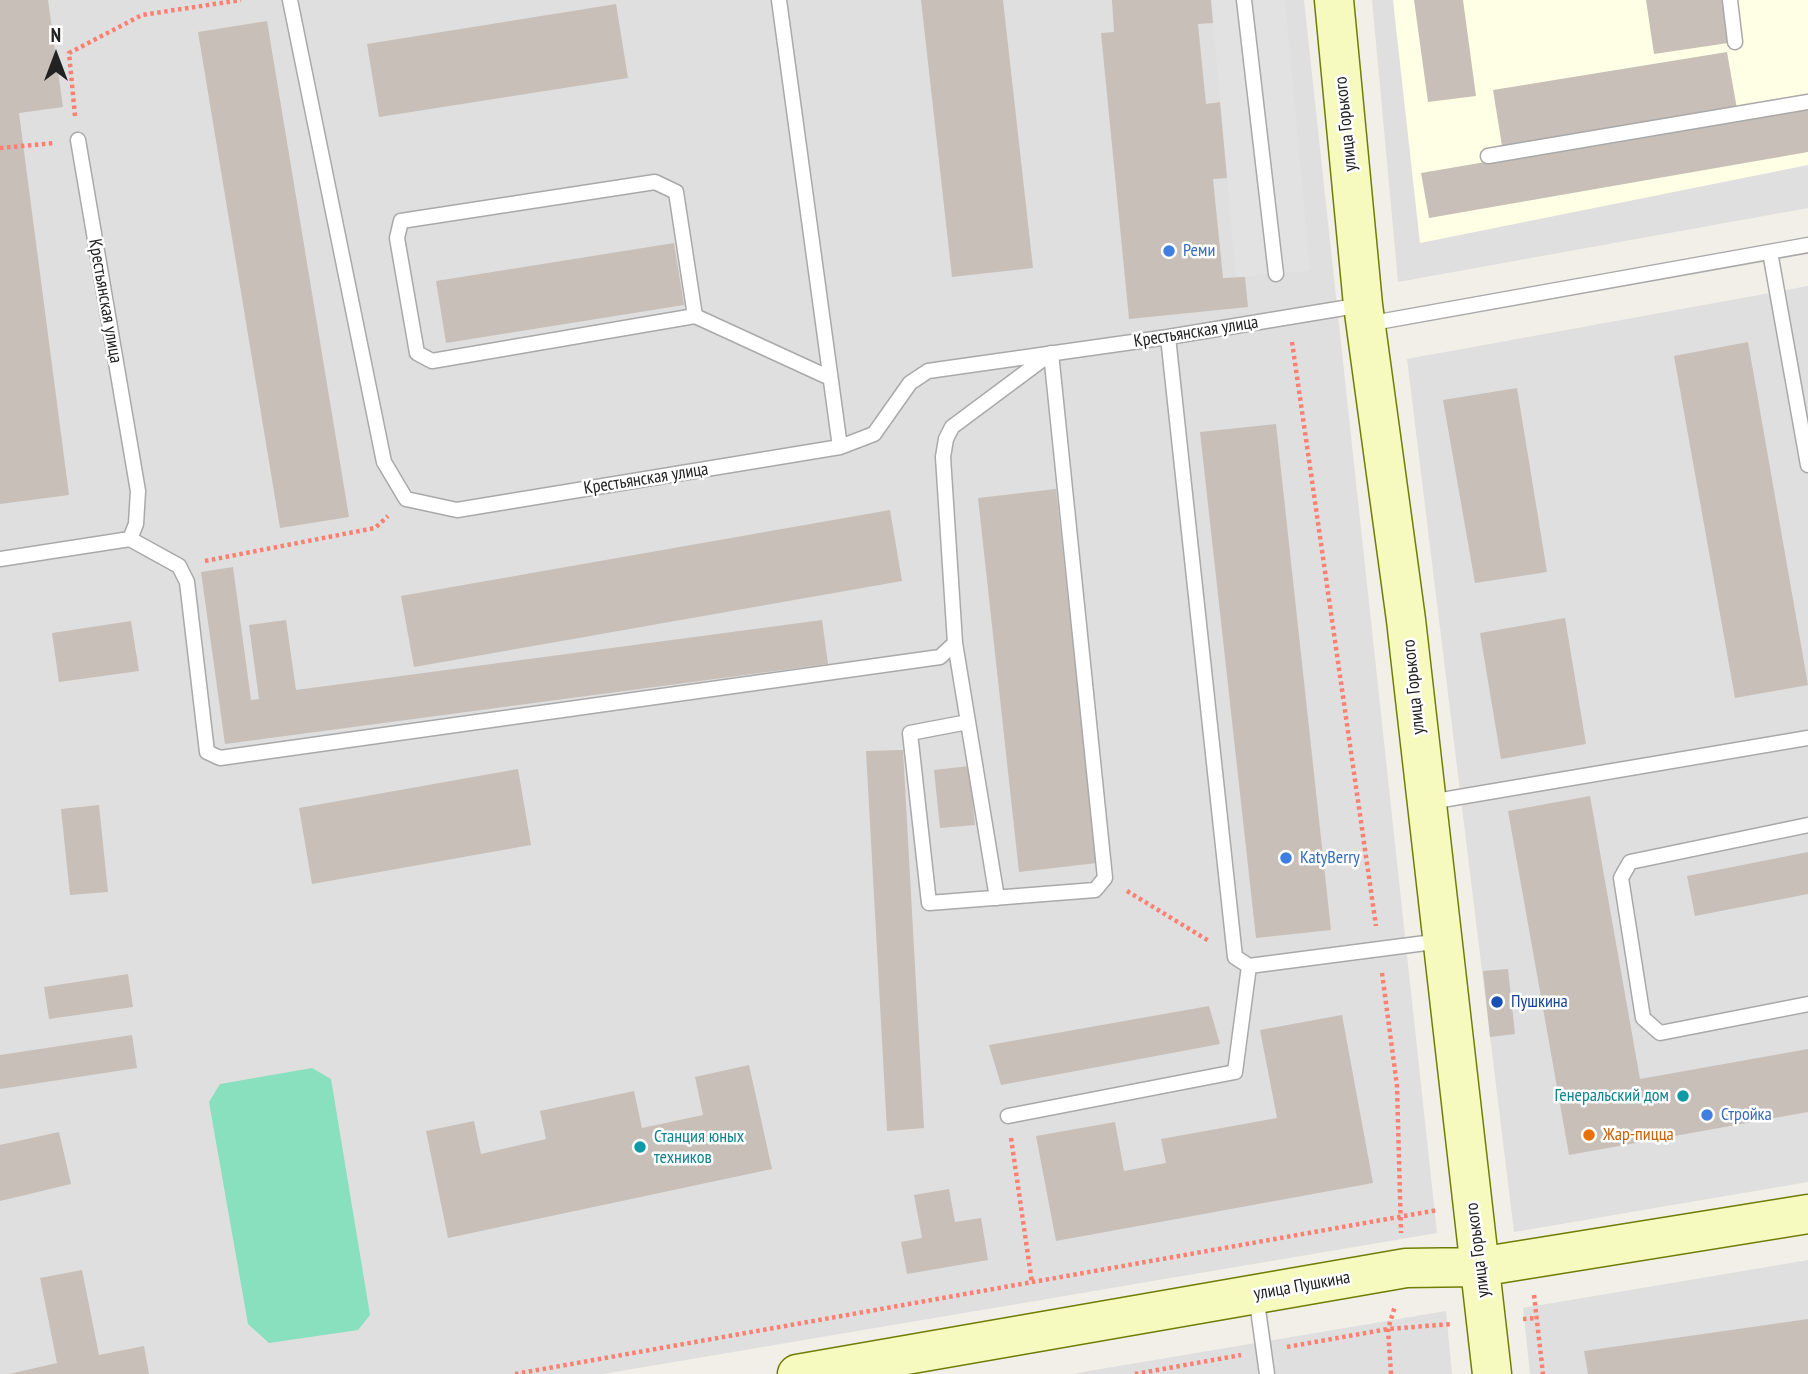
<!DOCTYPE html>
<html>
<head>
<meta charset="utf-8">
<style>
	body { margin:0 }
	#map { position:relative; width:1808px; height:1374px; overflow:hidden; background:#f2efe9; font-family:"PT Sans Narrow",sans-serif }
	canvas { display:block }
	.north { position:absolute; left:21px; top:21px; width:70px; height:70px; -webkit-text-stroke:5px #fff; paint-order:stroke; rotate:0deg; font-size:19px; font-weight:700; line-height:28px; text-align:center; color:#222 }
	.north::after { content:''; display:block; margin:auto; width:24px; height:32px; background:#222; clip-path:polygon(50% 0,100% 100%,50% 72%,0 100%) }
</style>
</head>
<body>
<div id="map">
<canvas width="1808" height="1374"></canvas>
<div class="north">N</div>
</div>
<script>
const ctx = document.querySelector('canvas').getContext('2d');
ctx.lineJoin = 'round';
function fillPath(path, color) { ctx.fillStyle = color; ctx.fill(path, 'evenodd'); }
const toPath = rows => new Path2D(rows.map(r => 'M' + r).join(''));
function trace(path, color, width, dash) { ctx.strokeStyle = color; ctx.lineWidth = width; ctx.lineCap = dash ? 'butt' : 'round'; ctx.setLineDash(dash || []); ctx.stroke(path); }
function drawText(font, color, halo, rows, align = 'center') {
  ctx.font = font + ' "PT Sans Narrow",sans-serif'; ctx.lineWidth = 5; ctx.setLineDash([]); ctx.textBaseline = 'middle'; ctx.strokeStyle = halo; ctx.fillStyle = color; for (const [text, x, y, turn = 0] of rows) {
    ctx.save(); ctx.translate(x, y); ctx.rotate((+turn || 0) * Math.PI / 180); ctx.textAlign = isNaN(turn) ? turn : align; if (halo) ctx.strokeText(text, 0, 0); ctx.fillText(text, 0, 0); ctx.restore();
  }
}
const residential = toPath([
	[0,0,1304,0,1437,1233,603,1374,0,1374],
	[1372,0,1808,0,1808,208,1398,282],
	[1808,286,1808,1182,1514,1232,1407,359],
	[1808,1260,1808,1374,1530,1374,1523,1308],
	[1446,1311,1452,1374,1071,1374]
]);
const education = toPath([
	[1393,0,1808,0,1808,165,1420,243]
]);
const pitch = toPath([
	[312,1068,331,1079,370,1315,358,1330,269,1343,248,1324,209,1102,220,1084]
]);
const parking = toPath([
	[1211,0,1285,0,1310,271,1236,277]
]);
const building = toPath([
	[0,0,48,0,63,107,19,113,69,495,0,504],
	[921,0,1003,0,1033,268,952,277],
	[1112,0,1211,0,1213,23,1198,24,1206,104,1220,102,1227,178,1213,179,1223,278,1245,277,1248,307,1129,319,1101,33,1114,32],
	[1414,0,1463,0,1476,96,1428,102],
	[1646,0,1722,0,1728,43,1654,54],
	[616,4,628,78,379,117,367,44],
	[267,21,349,517,280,528,198,32],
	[1727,52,1737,109,1502,146,1493,90],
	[1808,107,1808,152,1429,218,1421,173],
	[674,243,684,305,446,343,436,281],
	[1748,342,1808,685,1735,698,1674,356],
	[1517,388,1547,572,1475,583,1443,400],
	[1276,424,1331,930,1256,938,1200,432],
	[1056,489,1097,863,1019,872,978,498],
	[890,510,902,581,414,667,401,596],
	[233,567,251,700,259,699,249,625,286,620,296,690,822,620,828,664,225,744,201,572],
	[1565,618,1586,744,1501,759,1480,633],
	[131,621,139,671,59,682,52,633],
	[903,750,924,1128,887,1131,866,751],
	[969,766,975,825,940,828,934,770],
	[518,769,531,845,312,884,299,808],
	[1590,796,1640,1079,1808,1049,1808,1112,1569,1155,1508,811],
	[99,805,108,892,70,895,61,809],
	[1808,852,1808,894,1695,916,1687,876],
	[1508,969,1515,1034,1490,1037,1483,971],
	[128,974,133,1007,49,1019,44,987],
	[1209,1006,1220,1044,1001,1085,989,1045],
	[1342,1015,1373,1183,1056,1241,1036,1136,1115,1122,1124,1171,1166,1163,1161,1139,1277,1118,1260,1030],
	[132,1035,137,1068,0,1089,0,1055],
	[749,1065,772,1169,448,1238,426,1131,474,1121,481,1154,546,1139,540,1111,634,1091,642,1128,703,1115,695,1077],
	[59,1132,71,1184,0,1201,0,1145],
	[949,1189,955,1222,981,1218,988,1260,907,1274,901,1242,922,1238,914,1195],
	[82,1270,99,1355,144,1346,149,1374,9,1374,57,1363,40,1278],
	[1808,1319,1808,1374,1588,1374,1584,1351]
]);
const path = toPath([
	[75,116,69,53,142,15,241,0],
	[0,148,55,143],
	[1292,342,1376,926],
	[205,561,375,528,388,516],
	[1127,891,1209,941],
	[1382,973,1397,1086,1401,1233],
	[1011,1138,1032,1283],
	[1534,1295,1543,1374],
	[1523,1319,1538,1318],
	[1287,1347,1388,1329,1452,1324],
	[515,1374,1438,1210],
	[1135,1374,1241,1355],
	[1391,1374,1388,1329,1395,1306]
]);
const lane = toPath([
	[290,0,384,462,406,499,457,510,840,447,874,434,910,383,928,371,1168,337,1362,305],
	[779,0,840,447],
	[1244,0,1276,274],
	[1730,0,1735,42],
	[1488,156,1808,102],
	[1770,252,1808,465],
	[695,316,676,192,655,182,401,221,397,238,417,353,432,361,695,316,830,378],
	[1367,324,1808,245],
	[1168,337,1235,957,1249,966,1441,941],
	[130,539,179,566,187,582,207,752,220,758,940,657,955,643,943,457,946,439,952,427,1050,354],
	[0,559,130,539,136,524,138,491,78,140],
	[955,643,997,898],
	[968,722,910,733,929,903,1095,890,1105,878,1051,353],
	[1430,802,1808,738],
	[1808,825,1630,862,1621,878,1643,1018,1660,1033,1808,1004],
	[1008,1116,1235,1072,1249,966],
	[1256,1295,1267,1374]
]);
const secondary = toPath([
	[1334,0,1363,305,1406,620,1492,1374],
	[797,1374,1406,1268,1479,1267,1808,1214]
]);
const markers = [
	[1169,251,7,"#3f7fe0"],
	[1286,858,7,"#3f7fe0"],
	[1497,1002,7,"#1a4fb4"],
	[1683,1096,7,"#0f9aa8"],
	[1707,1115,7,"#3f7fe0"],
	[1589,1135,7,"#e8710a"],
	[640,1147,7,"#0f9aa8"]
];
const streetNames = [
	["улица Горького",1346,124,-96],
	["Крестьянская улица",105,301,80],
	["Крестьянская улица",1196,332,-9],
	["Крестьянская улица",646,479,-9],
	["улица Горького",1414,687,-96],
	["улица Горького",1478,1250,-97],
	["улица Пушкина",1302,1286,-10]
];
const shopNames = [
	["Реми",1183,251],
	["KatyBerry",1300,858],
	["Стройка",1721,1115]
];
const transitNames = [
	["Пушкина",1511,1002]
];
const cultureNames = [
	["Генеральский дом",1669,1096],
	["Станция юных",654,1137,"left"],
	["техников",654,1158,"left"]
];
const foodNames = [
	["Жар-пицца",1603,1135]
];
fillPath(residential, '#e0dfdf');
fillPath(education, '#ffffe5');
fillPath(pitch, '#88e0be');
fillPath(parking, '#e2e2e2');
fillPath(building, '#c7bfb8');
trace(lane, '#a9a9a9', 17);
trace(secondary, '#707d05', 41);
trace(path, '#fa8072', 4.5, [3.5, 3.5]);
trace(lane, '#fff', 14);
trace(secondary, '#f7fabf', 38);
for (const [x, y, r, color] of markers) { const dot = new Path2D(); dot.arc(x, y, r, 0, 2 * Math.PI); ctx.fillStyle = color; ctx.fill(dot); trace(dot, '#fff', 2.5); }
drawText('18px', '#222', '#fff', streetNames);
drawText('18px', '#366cbe', '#fff', shopNames, 'left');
drawText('18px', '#164399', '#fff', transitNames, 'left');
drawText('18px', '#0d838f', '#fff', cultureNames, 'right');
drawText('18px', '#c56008', '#fff', foodNames, 'left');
</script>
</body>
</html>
